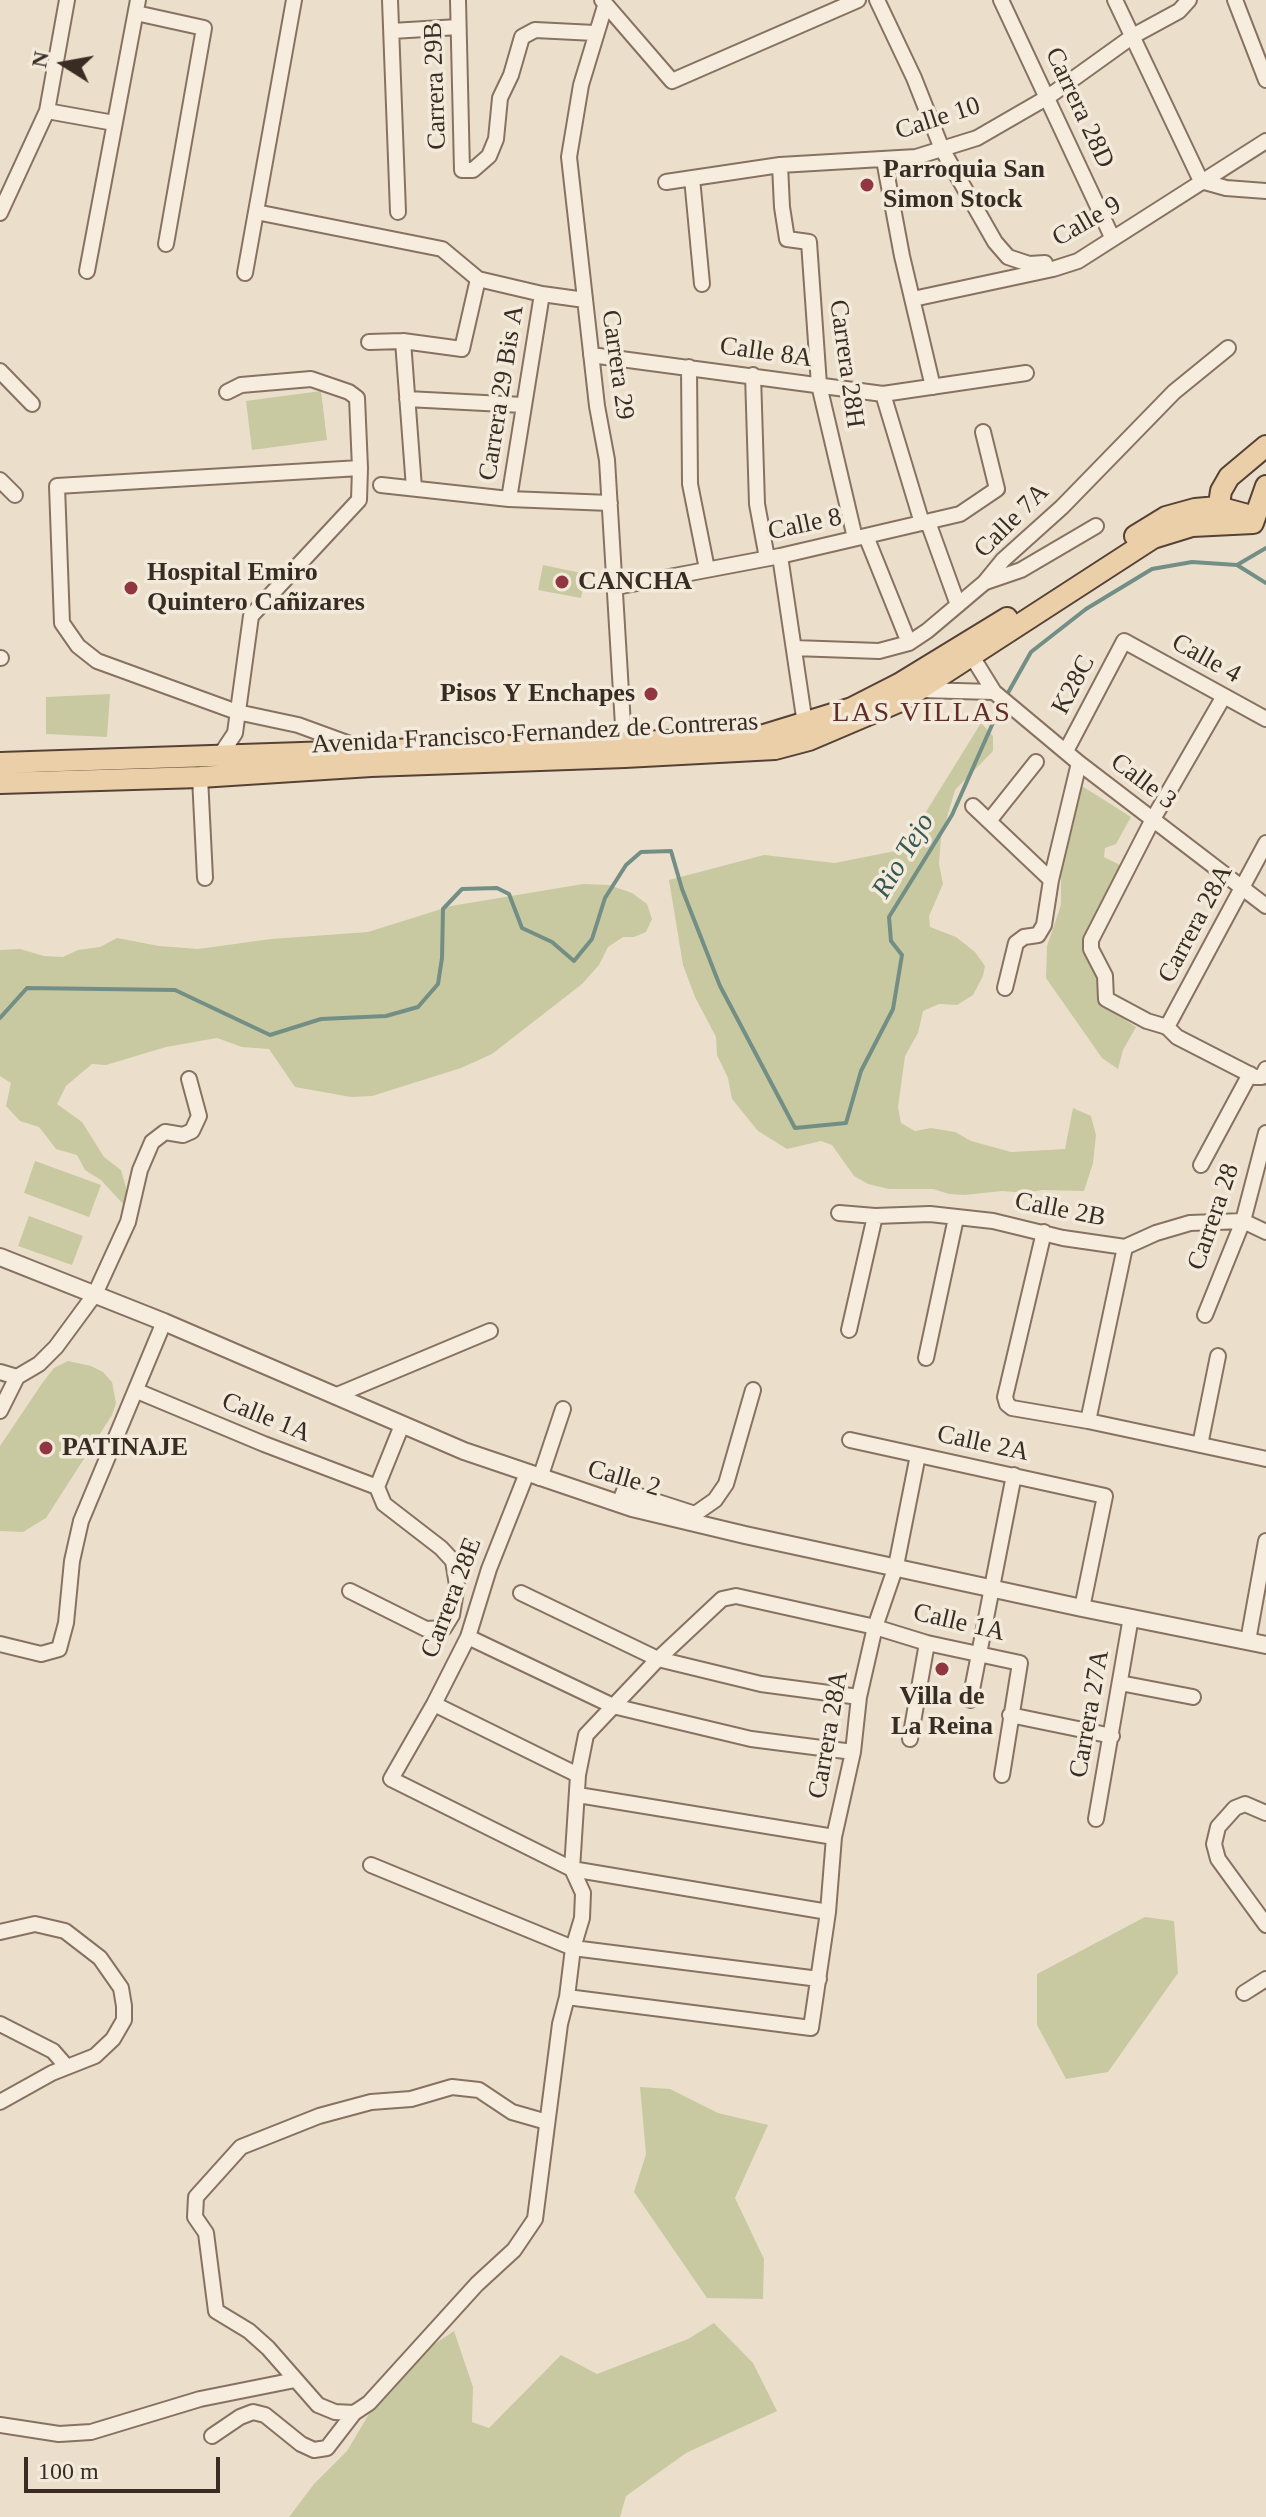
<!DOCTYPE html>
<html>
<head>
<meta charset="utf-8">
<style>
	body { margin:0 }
	#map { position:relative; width:1266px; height:2517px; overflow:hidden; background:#ebdfcc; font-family:"Times New Roman",serif }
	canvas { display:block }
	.north { position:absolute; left:24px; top:24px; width:80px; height:80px; -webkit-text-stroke:6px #f3eadb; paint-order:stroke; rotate:281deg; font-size:22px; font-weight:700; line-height:32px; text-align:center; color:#392c23 }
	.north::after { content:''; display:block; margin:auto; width:28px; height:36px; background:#392c23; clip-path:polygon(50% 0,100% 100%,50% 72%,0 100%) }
	.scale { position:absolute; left:24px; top:2457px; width:196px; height:36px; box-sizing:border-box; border:4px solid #392c23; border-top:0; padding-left:10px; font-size:24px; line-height:28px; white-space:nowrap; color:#392c23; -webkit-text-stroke:6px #f3eadb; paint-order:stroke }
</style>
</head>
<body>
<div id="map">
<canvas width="1266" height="2517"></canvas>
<div class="north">N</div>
<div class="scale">100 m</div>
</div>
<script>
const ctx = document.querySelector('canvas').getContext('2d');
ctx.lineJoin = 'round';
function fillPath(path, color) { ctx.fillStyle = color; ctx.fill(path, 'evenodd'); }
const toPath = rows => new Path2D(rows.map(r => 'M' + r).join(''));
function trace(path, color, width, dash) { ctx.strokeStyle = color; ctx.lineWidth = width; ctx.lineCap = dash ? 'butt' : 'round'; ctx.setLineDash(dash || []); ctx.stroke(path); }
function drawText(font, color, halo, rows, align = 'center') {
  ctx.font = font + ' "Times New Roman",serif'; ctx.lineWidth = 7; ctx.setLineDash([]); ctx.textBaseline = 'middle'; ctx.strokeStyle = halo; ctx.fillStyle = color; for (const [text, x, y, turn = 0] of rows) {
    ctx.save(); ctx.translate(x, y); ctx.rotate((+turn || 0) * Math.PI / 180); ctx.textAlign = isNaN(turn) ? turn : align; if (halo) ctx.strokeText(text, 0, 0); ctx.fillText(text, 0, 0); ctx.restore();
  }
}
const green = toPath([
	[321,391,327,440,252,450,246,401],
	[543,565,586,574,581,598,538,590],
	[110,694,107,737,46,734,46,697],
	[981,723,993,736,993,751,955,790,941,838,939,864,943,884,929,916,930,927,956,937,975,952,985,966,983,976,973,995,957,1005,939,1004,923,1011,918,1033,905,1056,898,1107,901,1123,915,1131,931,1128,955,1132,971,1141,1011,1152,1065,1149,1073,1108,1091,1116,1096,1135,1093,1163,1084,1191,1042,1190,1026,1193,1002,1191,965,1195,949,1194,933,1189,889,1189,868,1184,854,1176,832,1145,821,1141,787,1149,758,1131,732,1099,728,1078,717,1055,716,1037,695,997,683,965,669,880,764,855,835,863,915,847,924,815],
	[1082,786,1131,817,1116,844,1105,848,1104,857,1124,867,1085,944,1100,973,1097,1001,1136,1027,1123,1050,1118,1069,1102,1058,1046,978,1047,946,1061,905,1061,868],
	[583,884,609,885,632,893,647,904,652,919,646,932,634,937,623,937,608,947,599,965,582,984,492,1054,461,1068,372,1096,351,1097,295,1087,269,1049,242,1047,217,1038,166,1047,106,1065,92,1064,66,1086,57,1104,82,1122,104,1157,121,1170,129,1198,124,1205,101,1180,85,1170,77,1155,56,1149,39,1127,20,1121,6,1106,11,1083,0,1076,0,950,20,949,44,956,63,957,78,950,100,947,117,938,159,946,198,949,271,939,368,932,451,906],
	[35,1161,101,1185,89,1217,24,1193],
	[29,1216,83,1236,72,1265,18,1246],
	[68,1361,91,1366,103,1372,112,1382,116,1403,112,1415,46,1518,23,1532,0,1531,0,1446,43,1382,54,1368],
	[1145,1917,1174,1921,1178,1973,1108,2072,1066,2079,1037,2025,1037,1974],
	[640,2087,670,2089,718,2113,768,2125,735,2198,764,2259,763,2299,707,2298,634,2192,646,2154],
	[714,2323,753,2363,777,2411,686,2453,626,2496,620,2517,289,2517,314,2484,347,2451,369,2414,427,2349,454,2331,473,2387,472,2422,489,2428,561,2355,597,2374,688,2339]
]);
const stream = toPath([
	[1237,565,1266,548],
	[0,1018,27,988,175,990,270,1035,321,1019,386,1016,418,1007,438,984,442,958,443,909,462,889,497,888,509,894,522,928,552,942,574,961,592,939,605,898,626,865,641,852,671,851,682,889,720,986,795,1128,846,1123,861,1071,893,1009,902,955,891,941,889,917,952,815,1000,707,1031,652,1086,609,1152,569,1192,562,1237,565,1266,583]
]);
const minor = toPath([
	[390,0,398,212],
	[458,0,462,170,473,170,489,156,496,139,500,98,511,75,522,37,535,30,595,33],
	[602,0,672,81,858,0],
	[877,0,914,78,942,149,995,242,1008,257,1029,264,1045,263],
	[1001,0,1112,237],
	[1115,0,1201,181,1226,188,1266,191],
	[1235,0,1266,80],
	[605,6,581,85,569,157,597,406,607,460,624,742],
	[136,13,204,28,166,244],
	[392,31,458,27],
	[47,111,114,123],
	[884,160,902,256,933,387],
	[780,165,782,207,787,239,809,242,819,385,855,538],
	[692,178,702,284],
	[666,182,780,165,916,157,977,138,1048,97,1133,36,1179,11,1189,0],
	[256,212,442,249,478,279,542,294,585,300],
	[0,213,47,111,67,0],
	[87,271,138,0],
	[245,273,294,0],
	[913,299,1053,269,1078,261,1266,141],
	[403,341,414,488],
	[369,342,403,341,462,349,478,279],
	[591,355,883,394,1026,373],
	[689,367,690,484,707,569],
	[0,371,32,404],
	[753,375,757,504,767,558],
	[883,394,922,523],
	[407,399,523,405],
	[360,468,57,486,62,623,78,646,97,661,237,712,298,725,361,748],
	[0,480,15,495],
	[381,485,509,499,610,503],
	[509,499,542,294],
	[928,522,958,605],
	[866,536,909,643],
	[780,556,805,724],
	[986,582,1021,570,1096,526],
	[616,587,780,556,960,514,997,489,983,432],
	[794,648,879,651,909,643,927,631,985,582,1003,560,1062,507,1174,392,1228,348],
	[968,650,994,692,1079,763,1266,906],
	[0,658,1,658],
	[920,690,994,692],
	[1224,696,1153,819,1091,940,1091,949,1105,976,1106,999,1147,1021,1167,1027,1177,1037,1255,1077,1262,1077,1266,1069],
	[1066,751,1124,641,1266,719],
	[221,754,235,733,251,616,359,500,360,468,357,398,349,392,311,379,241,385,227,392],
	[200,777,205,878],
	[973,806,1051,880],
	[989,821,1036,762],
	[1005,988,1016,943,1024,937,1038,935,1044,925,1051,880,1079,763],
	[1167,1027,1266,843],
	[1201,1165,1250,1074],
	[839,1213,875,1216,930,1214,993,1221,1063,1238,1125,1247,1156,1233,1190,1223,1243,1221,1266,1232],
	[1044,1232,1005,1397,1007,1404,1012,1408,1088,1421,1266,1459],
	[1205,1315,1243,1221,1266,1133],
	[849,1330,875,1216],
	[926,1358,956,1218],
	[0,1372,17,1377],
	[137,1391,264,1444,377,1487],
	[337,1395,490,1331],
	[0,1411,17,1377,39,1364,56,1347,95,1294,128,1222,140,1170,152,1142,165,1132,183,1135,192,1131,199,1116,189,1079],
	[1088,1421,1125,1247],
	[850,1440,1105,1496,1082,1608],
	[1200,1445,1218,1356],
	[527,1473,489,1569,468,1637,434,1704,391,1779,572,1869,828,1912],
	[540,1478,563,1409],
	[619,1504,624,1491,695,1514,715,1500,726,1484,753,1390],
	[350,1591,426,1629,444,1628,452,1615,457,1585,453,1561,441,1548,384,1504,377,1487,402,1425],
	[521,1593,658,1659,761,1684,859,1697],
	[468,1637,613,1706,751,1739,853,1752],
	[1248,1641,1266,1541],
	[0,1644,41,1654,59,1649,66,1623,72,1561,81,1521,164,1322],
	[1120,1683,1193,1697],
	[970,1700,1014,1475],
	[434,1704,578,1775],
	[1010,1715,1112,1736],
	[910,1739,927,1643],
	[578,1795,834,1837],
	[1266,1813,1245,1804,1235,1808,1218,1827,1214,1844,1218,1859,1266,1925],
	[1096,1819,1131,1617],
	[371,1865,573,1948,819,1979],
	[0,1932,35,1924,65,1931,100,1958,121,1988,124,2006,124,2020,113,2039,95,2056,52,2073,0,2102],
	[1244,1993,1266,1979],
	[567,1997,811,2028,828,1912,834,1837,853,1752,859,1697,875,1627,896,1566,918,1455],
	[0,2024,53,2051,67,2067],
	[354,2413,335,2412,318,2405,268,2348,249,2331,216,2311,206,2233,195,2217,196,2197,241,2147,319,2116,371,2102,411,2099,452,2087,479,2090,512,2112,547,2122],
	[0,2425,59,2434,91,2432,200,2399,295,2380],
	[212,2436,240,2417,253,2412,265,2415,301,2444,314,2450,327,2448,354,2413,369,2403,477,2284,514,2250,535,2219,560,2024,567,1997,573,1948,582,1918,583,1893,572,1869,578,1775,586,1735,658,1659,722,1599,736,1596,875,1627,927,1643,1020,1663,1002,1775]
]);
const tertiary = toPath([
	[0,1257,164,1322,464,1451,632,1508,745,1535,1082,1608,1266,1645]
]);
const primary = toPath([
	[1217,518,1221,491,1229,477,1266,446],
	[1135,536,1166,517,1195,509,1218,507,1255,517],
	[0,763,723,739,764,735,852,708,899,684,1007,618],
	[0,783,200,777,371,766,625,757,775,749,809,740,903,700,1153,538,1192,526,1253,523,1266,486]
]);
const markers = [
	[867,185,8,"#913741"],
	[562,582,8,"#913741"],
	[131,588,8,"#913741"],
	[651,694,8,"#913741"],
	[46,1448,8,"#913741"],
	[942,1669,8,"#913741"]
];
const streetNames = [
	["Carrera 29B",436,86,-92],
	["Carrera 28D",1079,108,65],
	["Calle 10",938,119,-18],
	["Calle 9",1087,222,-30],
	["Calle 8A",766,353,8],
	["Carrera 28H",846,364,82],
	["Carrera 29",617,365,82],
	["Carrera 29 Bis A",502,393,-81],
	["Calle 7A",1012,521,-45],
	["Calle 8",805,525,-12],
	["Calle 4",1206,659,29],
	["K28C",1074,685,-62],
	["Avenida Francisco Fernandez de Contreras",535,734,-3],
	["Calle 3",1143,782,37],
	["Carrera 28A",1196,924,-62],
	["Calle 2B",1060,1210,11],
	["Carrera 28",1214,1217,-71],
	["Calle 1A",266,1418,22],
	["Calle 2A",983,1444,12],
	["Calle 2",624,1479,16],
	["Carrera 28E",452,1598,-69],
	["Calle 1A",959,1623,13],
	["Carrera 27A",1090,1714,-80],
	["Carrera 28A",829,1735,-80]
];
const poiNames = [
	["Parroquia San",883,170],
	["Simon Stock",883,200],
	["Hospital Emiro",147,573],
	["Quintero Cañizares",147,603],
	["CANCHA",578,582],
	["Pisos Y Enchapes",635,694,"right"],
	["PATINAJE",62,1448],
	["Villa de",942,1697,"center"],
	["La Reina",942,1727,"center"]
];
const neighbourhoodNames = [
	["LAS VILLAS",922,714]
];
const waterNames = [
	["Rio Tejo",904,856,-59]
];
fillPath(green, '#c8c9a0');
trace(stream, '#738f85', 4);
trace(minor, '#877261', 18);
trace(tertiary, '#877261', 20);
trace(primary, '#564135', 24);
trace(minor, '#f7eddf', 14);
trace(tertiary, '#f7eddf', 16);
trace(primary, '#eacfa9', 20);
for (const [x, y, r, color] of markers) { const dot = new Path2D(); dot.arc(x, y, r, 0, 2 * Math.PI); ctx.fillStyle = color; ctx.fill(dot); trace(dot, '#f3eadb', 3); }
drawText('26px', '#392c23', '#f3eadb', streetNames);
drawText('bold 26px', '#392c23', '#f3eadb', poiNames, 'left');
ctx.letterSpacing = '2px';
drawText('28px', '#622d26', '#f3eadb', neighbourhoodNames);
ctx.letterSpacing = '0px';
drawText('italic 28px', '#345852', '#f3eadb', waterNames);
</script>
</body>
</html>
